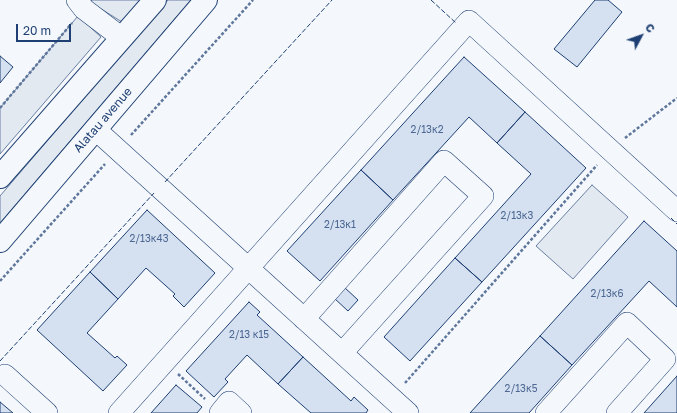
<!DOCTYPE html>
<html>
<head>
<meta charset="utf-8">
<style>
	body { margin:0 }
	#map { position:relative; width:677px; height:413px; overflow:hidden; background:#f4f7fb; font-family:"Golos Text",sans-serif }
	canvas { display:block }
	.north { position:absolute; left:621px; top:16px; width:40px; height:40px; -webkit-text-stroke:3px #f4f7fb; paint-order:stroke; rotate:49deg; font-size:11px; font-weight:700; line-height:16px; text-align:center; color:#1d3f73 }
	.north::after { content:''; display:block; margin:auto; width:14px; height:18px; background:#1d3f73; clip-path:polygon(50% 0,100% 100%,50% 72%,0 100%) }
	.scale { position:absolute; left:16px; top:24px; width:55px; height:18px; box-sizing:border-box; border:2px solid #1d3f73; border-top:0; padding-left:5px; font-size:12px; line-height:14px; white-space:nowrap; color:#1d3f73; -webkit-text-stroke:3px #f4f7fb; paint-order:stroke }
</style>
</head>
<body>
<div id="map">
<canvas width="677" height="413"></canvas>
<div class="north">С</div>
<div class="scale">20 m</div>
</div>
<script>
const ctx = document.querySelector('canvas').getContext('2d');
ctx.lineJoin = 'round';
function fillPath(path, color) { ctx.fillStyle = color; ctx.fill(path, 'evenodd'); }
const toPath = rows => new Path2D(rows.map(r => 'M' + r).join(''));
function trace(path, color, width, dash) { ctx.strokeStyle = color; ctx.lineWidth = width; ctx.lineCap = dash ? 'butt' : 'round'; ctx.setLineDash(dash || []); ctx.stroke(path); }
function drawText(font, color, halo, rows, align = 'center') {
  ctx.font = font + ' "Golos Text",sans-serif'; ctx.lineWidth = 3; ctx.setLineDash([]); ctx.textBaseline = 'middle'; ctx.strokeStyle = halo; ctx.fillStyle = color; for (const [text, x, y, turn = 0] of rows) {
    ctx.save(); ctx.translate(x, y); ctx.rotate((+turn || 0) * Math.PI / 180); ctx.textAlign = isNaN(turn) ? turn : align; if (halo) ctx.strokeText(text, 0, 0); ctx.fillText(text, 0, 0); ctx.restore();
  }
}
const green = toPath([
	[92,0,141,0,122,22,90,2,92,0],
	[168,0,191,0,0,223,0,196,168,0],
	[78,16,101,37,0,154,0,108,78,16],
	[592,185,628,217,573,279,536,246,592,185]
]);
const building = toPath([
	[595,0,608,0,622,12,577,67,554,49,595,0],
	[0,56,13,67,0,83,0,56],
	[464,57,525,112,497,143,469,117,393,200,361,170,464,57],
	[525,112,586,168,482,282,455,258,531,174,497,143,525,112],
	[361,170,393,200,320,281,287,251,361,170],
	[147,210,215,273,184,307,173,296,175,294,146,268,118,299,90,272,147,210],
	[644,221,677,251,677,307,649,281,572,365,540,336,644,221],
	[455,258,482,282,410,361,384,337,455,258],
	[90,272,118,299,87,333,115,358,117,356,127,365,103,391,37,330,90,272],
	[344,287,358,300,348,311,334,298,344,287],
	[249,302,260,312,257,315,303,357,278,384,247,355,225,379,228,382,214,397,186,371,249,302],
	[540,336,572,365,529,413,470,413,540,336],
	[303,357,351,401,354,397,368,410,366,413,311,413,278,384,303,357],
	[677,376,677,413,644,413,677,376],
	[176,385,202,407,197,413,151,413,176,385],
	[0,402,13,413,0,413,0,402]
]);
const path = toPath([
	[0,108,72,23],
	[131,135,253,0],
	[625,138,677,98],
	[0,281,105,164],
	[178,374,205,399],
	[405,383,597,165]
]);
const minor = toPath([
	[77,0,84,9,122,38],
	[95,129,408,413],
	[304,319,444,161,483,196,342,353],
	[5,375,47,413],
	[119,413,469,21,677,211],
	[220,413,229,402,241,413],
	[546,413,627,323,665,359,617,413]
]);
const major = toPath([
	[0,177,155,0],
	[0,241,206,0]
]);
const fence = toPath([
	[431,0,456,23],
	[165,182,332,0],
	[671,218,677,224],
	[0,361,154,193]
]);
const numberNames = [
	["2/13к2",427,130],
	["2/13к3",517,216],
	["2/13к1",340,225],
	["2/13к43",149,239],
	["2/13к6",607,294],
	["2/13 к15",249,335],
	["2/13к5",521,389]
];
const streetNames = [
	["Alatau avenue",103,120,-49]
];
fillPath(green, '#e3e9f0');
trace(green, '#687fa3', 1);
fillPath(building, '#d5e0f0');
trace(building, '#1d3f73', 1);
trace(minor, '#1d3f73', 22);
trace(major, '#1d3f73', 24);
trace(path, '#5e769c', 2.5, [3, 2]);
trace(minor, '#f4f7fb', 21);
trace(major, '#f4f7fb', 22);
trace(fence, '#1d3f73', 1, [5, 2]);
drawText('10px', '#4b6792', null, numberNames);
drawText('12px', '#1d3f73', '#f4f7fb', streetNames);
</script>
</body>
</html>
